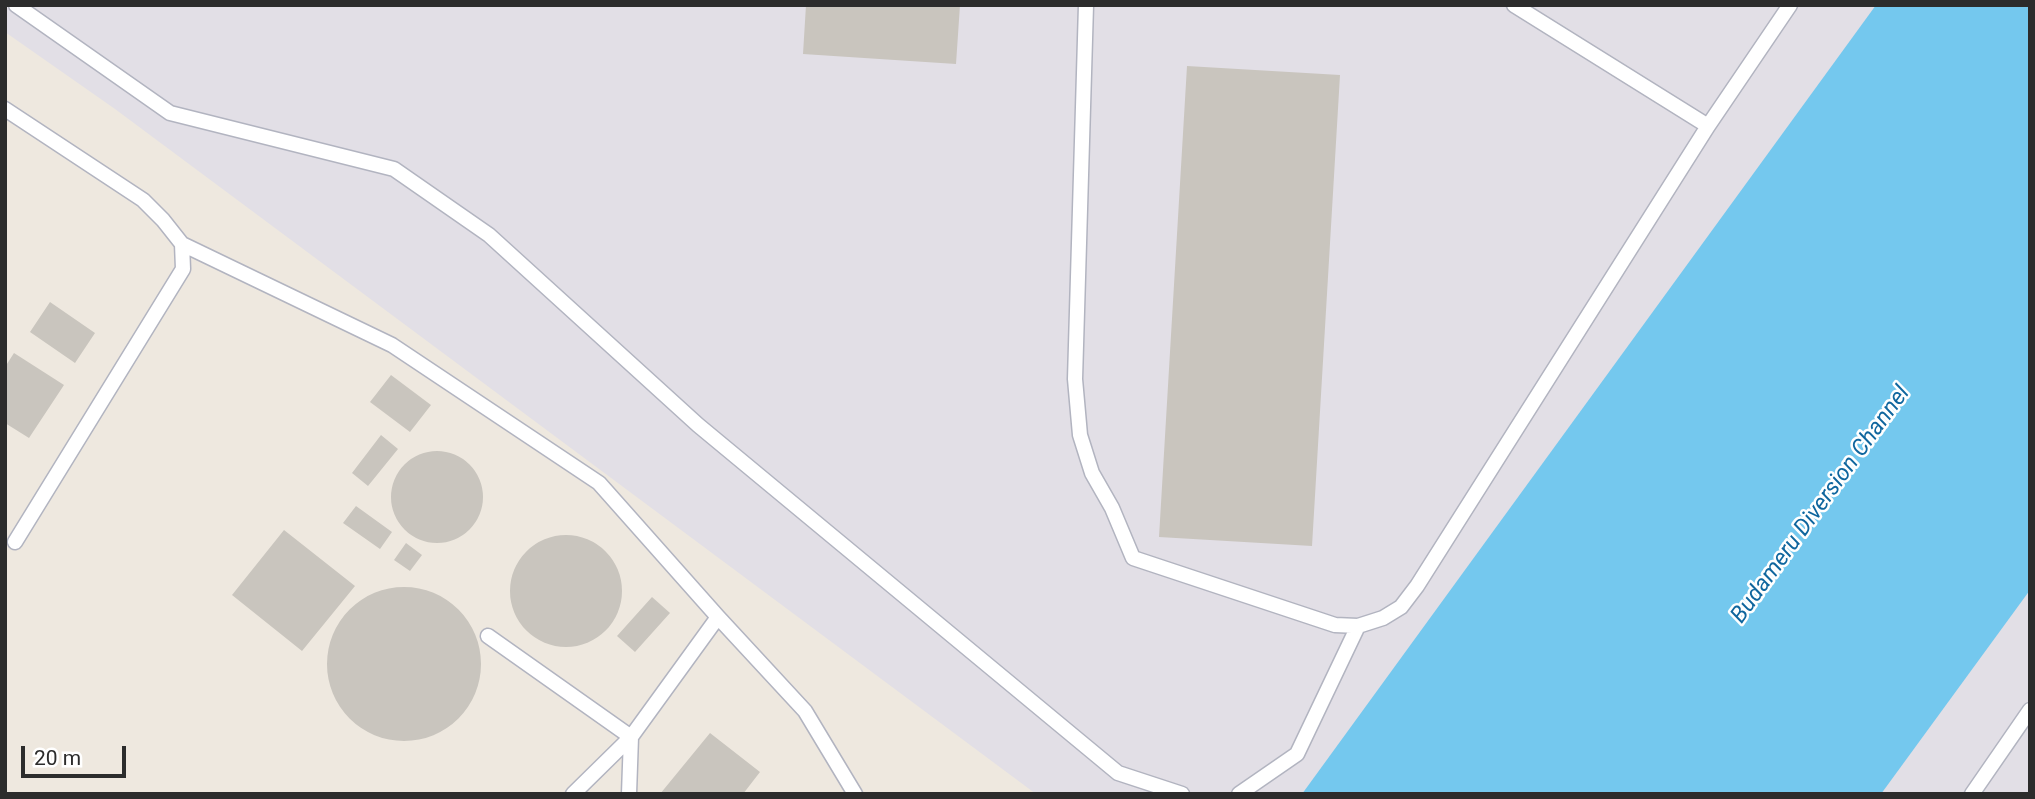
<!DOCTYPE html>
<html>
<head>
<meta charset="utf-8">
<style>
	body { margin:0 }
	#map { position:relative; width:2035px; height:799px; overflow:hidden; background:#eee8df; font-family:Roboto,sans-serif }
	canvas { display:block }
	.frame { position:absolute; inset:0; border:7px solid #2c2c2c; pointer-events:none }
	.scale { position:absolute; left:21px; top:746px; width:105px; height:32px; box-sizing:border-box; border:4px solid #2c2c2c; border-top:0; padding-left:9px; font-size:21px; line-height:24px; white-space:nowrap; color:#2c2c2c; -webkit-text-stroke:5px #fff; paint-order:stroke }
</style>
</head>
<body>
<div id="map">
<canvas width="2035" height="799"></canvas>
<div class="frame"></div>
<div class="scale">20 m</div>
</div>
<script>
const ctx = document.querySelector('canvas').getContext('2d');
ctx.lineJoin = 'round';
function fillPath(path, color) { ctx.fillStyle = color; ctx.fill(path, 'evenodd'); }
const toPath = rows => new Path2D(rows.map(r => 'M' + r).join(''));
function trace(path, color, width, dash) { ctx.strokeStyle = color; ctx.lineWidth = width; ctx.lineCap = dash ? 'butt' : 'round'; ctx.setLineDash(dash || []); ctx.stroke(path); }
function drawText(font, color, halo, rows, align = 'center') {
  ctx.font = font + ' Roboto,sans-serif'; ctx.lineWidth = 5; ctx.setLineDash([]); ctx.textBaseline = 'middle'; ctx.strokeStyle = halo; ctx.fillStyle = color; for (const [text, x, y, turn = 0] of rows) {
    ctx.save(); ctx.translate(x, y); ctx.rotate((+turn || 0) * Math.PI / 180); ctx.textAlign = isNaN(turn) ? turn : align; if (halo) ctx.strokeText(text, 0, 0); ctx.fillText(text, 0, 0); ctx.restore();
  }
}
const industrial = toPath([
	[5,5,2030,5,2030,794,1036,794,115,109,5,32]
]);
const water = toPath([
	[1876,5,2030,5,2030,590,1881,794,1302,794]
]);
const building = toPath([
	[806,5,960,5,956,64,803,54],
	[1187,66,1340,75,1312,546,1159,537],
	[50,302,95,333,75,363,30,332],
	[14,353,64,385,29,438,5,423,5,367],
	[391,375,431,405,410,432,370,402],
	[381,435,398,449,368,486,352,473],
	'391 497a46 46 0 1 1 92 0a46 46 0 1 1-92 0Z',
	[356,506,392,532,380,549,343,523],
	[284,530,355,586,302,651,232,595],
	'510 591a56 56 0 1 1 112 0a56 56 0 1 1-112 0Z',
	[406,543,422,555,410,571,394,560],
	'327 664a77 77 0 1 1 154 0a77 77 0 1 1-154 0Z',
	[652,597,670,613,635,652,617,636],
	[710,733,760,772,743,794,660,794]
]);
const service = toPath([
	[16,5,170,113,394,169,489,235,698,425,1118,773,1182,794],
	[1086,5,1075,379,1080,435,1092,473,1112,508,1133,558,1335,625,1358,626,1383,618,1401,607,1417,586,1708,126,1790,5],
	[1514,5,1708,126],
	[5,109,143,200,163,220,182,244,183,269,15,542],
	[182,244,392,345,599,483,718,617,805,711,855,794],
	[488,636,631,737,629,794],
	[573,794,631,737,718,617],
	[1239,794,1297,754,1358,626],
	[1972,794,2030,710]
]);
const waterNames = [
	["Budameru Diversion Channel",1821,505,-54]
];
fillPath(industrial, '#e2dfe6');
fillPath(water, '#74c8ee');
fillPath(building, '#c9c5be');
trace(service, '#b2b4c0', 17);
trace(service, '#fff', 14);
drawText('italic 23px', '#0f669e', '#fff', waterNames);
</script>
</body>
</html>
